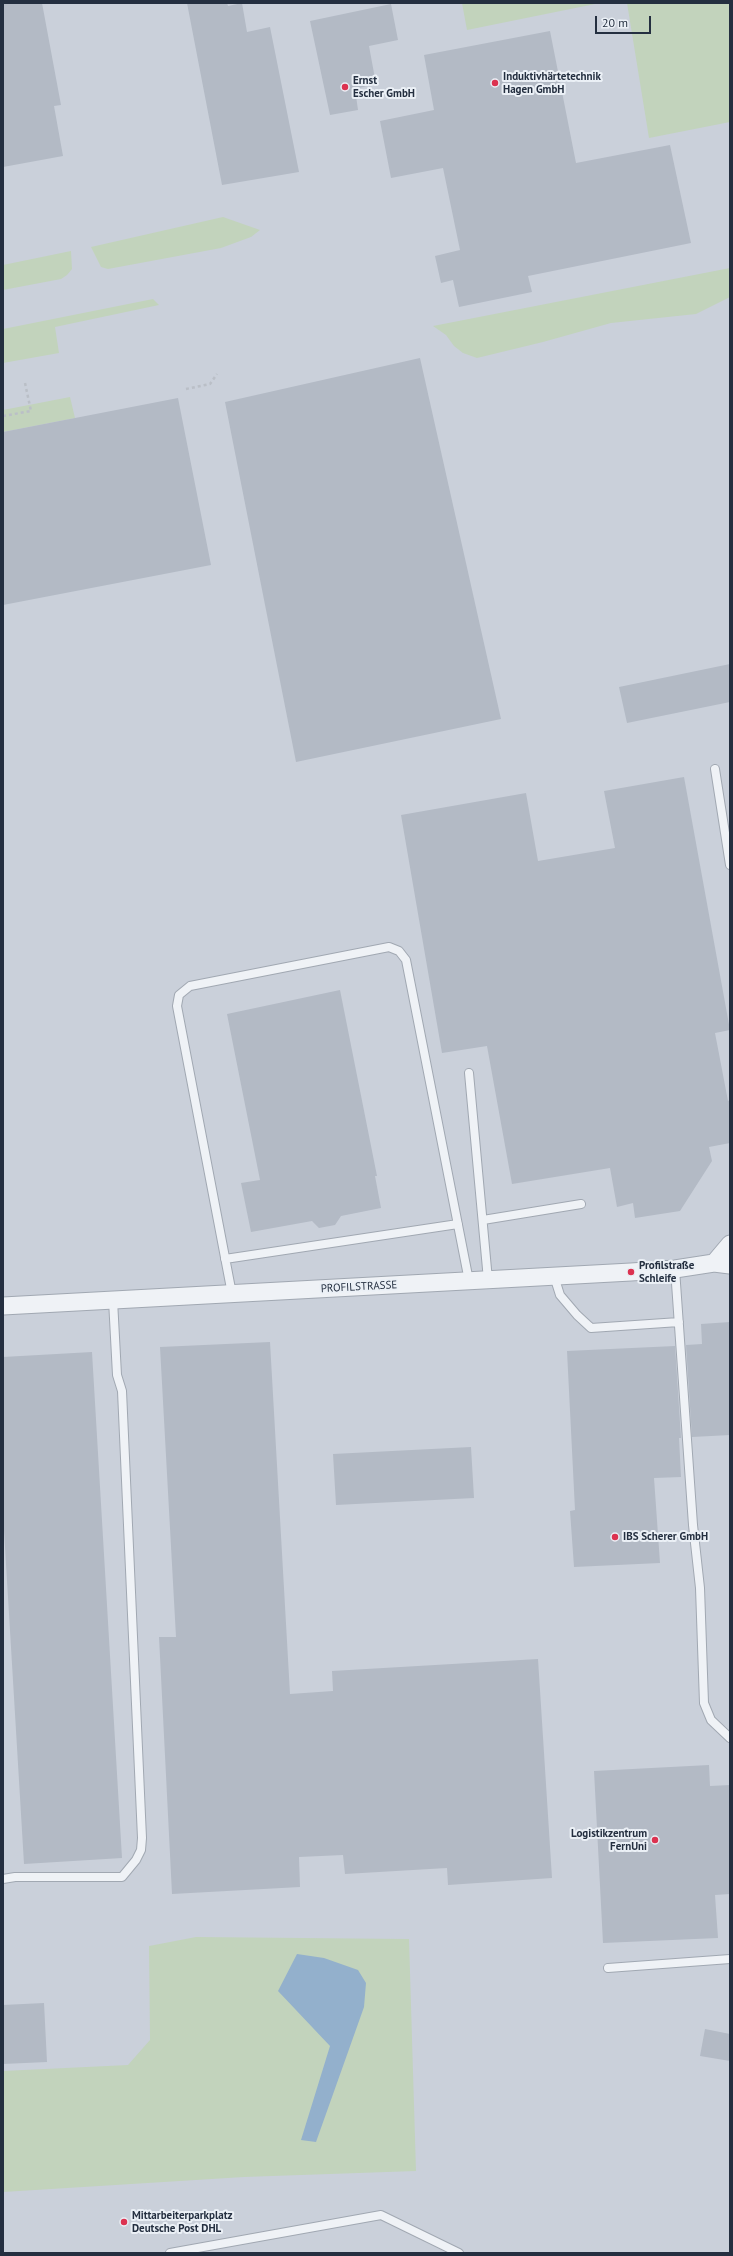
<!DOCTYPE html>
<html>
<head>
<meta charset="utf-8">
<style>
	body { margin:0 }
	#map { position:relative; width:733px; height:2256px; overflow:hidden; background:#dce1e8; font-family:"PT Sans",sans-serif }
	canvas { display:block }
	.frame { position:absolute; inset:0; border:4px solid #242f40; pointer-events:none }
	.scale { position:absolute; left:595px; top:16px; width:56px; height:18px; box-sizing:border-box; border:2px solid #242f40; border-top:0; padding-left:5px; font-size:12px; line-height:14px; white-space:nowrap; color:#242f40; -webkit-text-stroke:3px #ebf0f6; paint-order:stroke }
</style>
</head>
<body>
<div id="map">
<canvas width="733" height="2256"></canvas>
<div class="frame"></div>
<div class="scale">20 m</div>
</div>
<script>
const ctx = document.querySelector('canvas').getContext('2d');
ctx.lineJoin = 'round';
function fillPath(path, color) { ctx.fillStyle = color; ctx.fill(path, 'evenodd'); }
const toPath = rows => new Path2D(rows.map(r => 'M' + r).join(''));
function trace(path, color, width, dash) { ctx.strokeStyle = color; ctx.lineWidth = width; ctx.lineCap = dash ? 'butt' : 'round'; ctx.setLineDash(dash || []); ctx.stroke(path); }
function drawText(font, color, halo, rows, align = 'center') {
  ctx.font = font + ' "PT Sans",sans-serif'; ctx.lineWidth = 4; ctx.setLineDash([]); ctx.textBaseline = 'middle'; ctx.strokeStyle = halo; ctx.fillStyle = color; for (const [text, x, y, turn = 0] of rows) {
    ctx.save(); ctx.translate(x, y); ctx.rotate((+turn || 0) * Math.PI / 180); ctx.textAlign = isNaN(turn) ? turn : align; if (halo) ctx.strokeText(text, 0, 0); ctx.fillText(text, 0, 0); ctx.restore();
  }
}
const built = toPath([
	[3,3,730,3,730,2253,3,2253]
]);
const green = toPath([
	[462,3,600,3,467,30],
	[627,3,730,3,730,122,649,138],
	[223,217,260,230,251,237,221,248,108,269,101,267,91,247],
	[71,251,72,269,67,275,61,279,3,290,3,265],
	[730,268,730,297,696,314,611,323,543,342,477,358,463,353,454,346,446,335,433,326],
	[153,299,159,305,55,327,59,353,3,363,3,329],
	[70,397,75,418,3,432,3,410],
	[196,1937,409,1939,416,2171,244,2177,3,2192,3,2071,128,2065,150,2040,149,1946]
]);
const water = toPath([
	[297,1954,324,1958,358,1970,366,1983,364,2007,316,2142,301,2140,330,2046,278,1991]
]);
const building = toPath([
	[3,3,42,3,61,105,54,106,63,156,3,167],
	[187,3,227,3,228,6,242,3,247,32,270,27,299,172,222,185],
	[391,4,398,40,369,46,376,84,355,89,358,110,330,115,310,21],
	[550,31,576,163,670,145,691,243,528,276,532,292,459,307,453,280,441,283,435,256,460,250,443,168,391,178,380,121,434,110,424,55],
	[420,358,501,719,296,762,225,402],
	[178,398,211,565,3,605,3,432],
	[730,664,730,702,627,723,619,687],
	[684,777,730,1030,715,1033,728,1101,730,1100,730,1143,709,1147,712,1161,680,1211,635,1218,633,1203,617,1207,610,1168,512,1184,487,1046,442,1053,401,815,526,793,538,861,615,848,604,791],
	[340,990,377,1176,375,1176,381,1208,341,1216,335,1225,319,1228,312,1221,251,1232,241,1183,260,1180,227,1014],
	[730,1322,730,1435,692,1437,686,1345,702,1344,701,1324],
	[270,1342,290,1694,333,1691,332,1671,538,1659,552,1878,448,1885,447,1868,345,1874,343,1855,299,1857,300,1887,172,1894,159,1637,176,1637,160,1347],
	[675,1346,681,1438,679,1438,681,1477,654,1478,660,1563,574,1567,570,1511,575,1510,567,1351],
	[92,1352,122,1858,24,1864,3,1514,3,1357],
	[471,1447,474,1498,336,1505,333,1454],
	[709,1765,710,1786,730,1785,730,1894,715,1895,718,1938,603,1943,594,1771],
	[44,2003,47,2062,3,2064,3,2005],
	[705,2029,730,2034,730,2061,700,2056]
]);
const path = toPath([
	[186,389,210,384,217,374],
	[3,416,31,411,25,383]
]);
const lane = toPath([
	[715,769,730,865],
	[469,1073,488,1280],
	[483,1220,581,1204],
	[225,1259,458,1224],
	[675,1269,693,1525,700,1588,704,1703,711,1720,730,1738],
	[554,1276,560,1295,577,1315,591,1328,679,1322],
	[232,1294,177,1006,179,995,190,986,389,947,399,951,406,960,469,1281],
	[3,1879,15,1877,122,1877,136,1860,141,1850,142,1838,122,1391,117,1375,113,1300],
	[608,1968,730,1959],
	[170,2253,381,2215,459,2253]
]);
const street = toPath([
	[714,1263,730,1244],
	[3,1306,631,1272,675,1269,714,1263,730,1265]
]);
const markers = [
	[495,83,4,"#dc3250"],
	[345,87,4,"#dc3250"],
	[631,1272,4,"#dc3250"],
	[615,1537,4,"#dc3250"],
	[655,1840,4,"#dc3250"],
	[124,2222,4,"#dc3250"]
];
const poiNames = [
	["Induktivhärtetechnik",503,77],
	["Hagen GmbH",503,90],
	["Ernst",353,81],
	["Escher GmbH",353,94],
	["Profilstraße",639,1266],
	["Schleife",639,1279],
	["IBS Scherer GmbH",623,1537],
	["Logistikzentrum",647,1834,"right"],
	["FernUni",647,1847,"right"],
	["Mittarbeiterparkplatz",132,2216],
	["Deutsche Post DHL",132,2229]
];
const streetNames = [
	["PROFILSTRASSE",359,1287,-3]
];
fillPath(built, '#cad0da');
fillPath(green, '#c2d3bc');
fillPath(water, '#93b0cc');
fillPath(building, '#b3bac5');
trace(lane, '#a1a8b2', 10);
trace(street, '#a1a8b2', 19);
trace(path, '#babfc7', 2.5, [3, 3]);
trace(lane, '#eff2f6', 8);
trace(street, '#eff2f6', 17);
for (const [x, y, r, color] of markers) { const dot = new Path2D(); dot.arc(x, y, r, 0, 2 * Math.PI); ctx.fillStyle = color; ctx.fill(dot); trace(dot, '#ebf0f6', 1.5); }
drawText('bold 11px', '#242f40', '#ebf0f6', poiNames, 'left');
drawText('11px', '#242f40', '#ebf0f6', streetNames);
</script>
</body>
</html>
